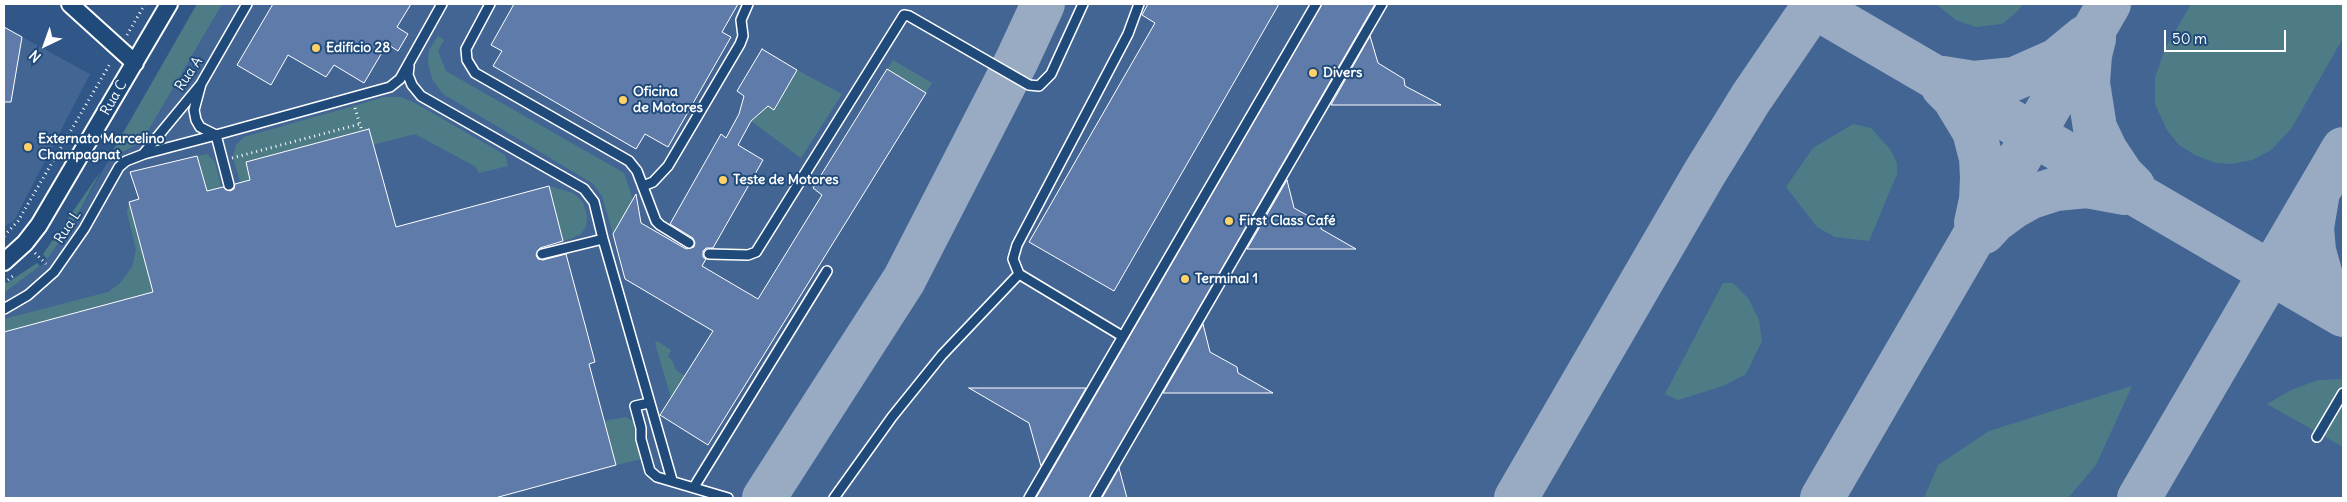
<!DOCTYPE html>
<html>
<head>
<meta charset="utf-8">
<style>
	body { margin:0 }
	#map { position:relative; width:2347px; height:502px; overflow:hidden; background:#305787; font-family:Delius,sans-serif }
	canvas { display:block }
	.frame { position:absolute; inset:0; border:5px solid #fff; pointer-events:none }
	.north { position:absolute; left:20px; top:20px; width:50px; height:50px; -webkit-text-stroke:4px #1f4a7a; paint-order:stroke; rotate:222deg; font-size:14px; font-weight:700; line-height:20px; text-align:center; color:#fff }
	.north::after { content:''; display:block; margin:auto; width:18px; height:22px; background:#fff; clip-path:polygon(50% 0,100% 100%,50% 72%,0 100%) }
	.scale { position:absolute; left:2164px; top:30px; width:122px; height:22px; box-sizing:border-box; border:2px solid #fff; border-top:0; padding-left:6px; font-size:15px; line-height:18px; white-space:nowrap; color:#fff; -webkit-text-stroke:4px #1f4a7a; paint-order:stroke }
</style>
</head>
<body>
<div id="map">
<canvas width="2347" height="502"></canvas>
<div class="frame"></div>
<div class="north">N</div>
<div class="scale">50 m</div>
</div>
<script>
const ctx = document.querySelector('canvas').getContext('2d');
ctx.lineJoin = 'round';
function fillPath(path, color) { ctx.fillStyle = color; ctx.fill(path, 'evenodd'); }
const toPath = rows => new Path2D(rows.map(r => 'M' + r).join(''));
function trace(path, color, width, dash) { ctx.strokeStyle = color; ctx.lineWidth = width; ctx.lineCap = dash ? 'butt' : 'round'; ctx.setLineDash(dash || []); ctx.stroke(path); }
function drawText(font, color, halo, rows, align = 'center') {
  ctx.font = font + ' Delius,sans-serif'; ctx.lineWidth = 4; ctx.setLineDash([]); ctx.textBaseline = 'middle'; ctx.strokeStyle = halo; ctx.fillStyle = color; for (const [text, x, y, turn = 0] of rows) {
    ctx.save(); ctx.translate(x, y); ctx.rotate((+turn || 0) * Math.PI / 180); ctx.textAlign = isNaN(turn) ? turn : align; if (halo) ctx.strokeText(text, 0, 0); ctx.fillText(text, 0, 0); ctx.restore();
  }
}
const built = toPath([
	[197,4,2343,4,2343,498,4,498,4,293,43,264,74,221],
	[4,27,90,74,14,221,4,226]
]);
const green = toPath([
	[197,4,222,4,142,141,107,161],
	[1936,4,2023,4,2018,11,2002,24,1976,27,1956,20],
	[2191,4,2343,4,2343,38,2291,129,2271,150,2252,160,2232,164,2216,163,2195,155,2179,145,2167,130,2155,104,2155,78,2165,49],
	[438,36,444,40,438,51,446,71,624,173,633,200,613,234,602,196,592,183,443,94,432,79,428,63,429,50],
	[893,60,932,83,926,93,887,69],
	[797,70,842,94,801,158,751,121,768,106,775,110],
	[385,97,401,97,415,103,505,155,508,166,479,173,476,167,415,134,373,145,369,129,246,162,250,180,240,182,233,157,236,145,244,137],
	[1853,124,1871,128,1890,149,1897,163,1897,174,1869,241,1835,237,1817,227,1786,187,1813,148],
	[207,154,215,162,221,187,207,191,197,156],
	[101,171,74,221,47,259,43,254],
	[549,186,573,193,583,202,587,216,586,226,581,234,573,238,563,241],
	[129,202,153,292,4,332,4,319,108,292,120,283,132,267,136,250,127,212],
	[37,263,40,266,4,293,4,285],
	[1723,283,1733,283,1748,298,1759,320,1762,341,1746,374,1723,386,1678,400,1665,394],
	[657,341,671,350,668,357,672,360,676,370,685,376,671,398,655,343],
	[2343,379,2343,447,2267,404,2291,390,2318,380],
	[2132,386,2096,465,2068,498,1924,498,1938,465,1989,431],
	[626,417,634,422,635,438,642,459,616,465,604,421]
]);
const taxiway = toPath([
	[1813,6,2343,315],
	[2094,39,2090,55,2088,83,2095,128,2106,151,2122,175,2133,186],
	[1943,78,1974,83,2014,79,2057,60,2085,37],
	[1943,87,1954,98,1974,131,1981,158,1982,178,1981,200,1976,223],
	[2317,198,2312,228,2314,251,2321,276,2335,299,2343,308],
	[1984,232,1994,221,2013,207,2031,197,2056,189,2087,186,2125,193],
	[764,498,904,280,1017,60,1043,4],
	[1516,498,1704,174,1751,98,1815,4],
	[1822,498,2109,4],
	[2139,498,2343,149]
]);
const building = toPath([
	[273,4,411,4,397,27,408,34,398,51,387,44,364,83,334,65,326,77,288,55,271,85,237,65,273,4],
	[514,4,738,4,722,32,731,37,668,147,645,134,636,149,493,66,502,51,491,45,514,4],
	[1148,4,1279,4,1114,291,1029,242,1155,23,1142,15,1148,4],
	[1322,4,1375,4,1089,498,1036,498,1322,4],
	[4,27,22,37,11,102,4,102,4,27],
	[1370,36,1378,63,1404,79,1405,86,1441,105,1331,105,1370,36],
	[762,49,797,70,774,110,768,106,751,121,738,145,763,160,713,248,706,248,703,251,703,257,706,259,702,266,758,299,822,195,813,188,887,69,926,93,708,445,660,415,713,331,625,279,613,234,636,194,641,223,686,249,694,247,695,243,693,238,670,224,721,134,726,138,739,114,744,96,737,91,762,49],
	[369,129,396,227,549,186,563,241,540,248,536,255,538,259,543,260,566,254,595,362,589,364,616,465,495,498,4,498,4,332,153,292,129,202,139,199,130,172,197,156,207,191,223,187,230,191,234,189,235,184,250,180,246,162,369,129],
	[1287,180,1294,208,1321,223,1321,229,1356,249,1247,249,1287,180],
	[1203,324,1210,352,1237,367,1238,373,1273,393,1163,393,1203,324],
	[969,388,1086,388,1041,466,1029,423,969,388],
	[1119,468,1127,498,1102,498,1119,468]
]);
const path = toPath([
	[127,35,145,4],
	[355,108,362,131],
	[232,158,360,124],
	[4,236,18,221,111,62],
	[35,253,46,264],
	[4,283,13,276]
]);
const lane = toPath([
	[490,4,466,49,467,60,475,73,629,161,637,171,656,221,660,225,689,243],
	[409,66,408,75,412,85,421,96,584,189,594,202,603,239,542,254],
	[201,84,194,110,196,120,200,127,216,135,390,87,400,79,442,4],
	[144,153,201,84,247,4],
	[643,186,653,182,668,166,740,44,743,36,741,20,748,4],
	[603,239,672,480],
	[709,254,748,255,756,252,904,15,909,16,1029,85,1039,86,1051,74,1083,4],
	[4,309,28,295,54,272,84,229,119,167,126,161,144,154,216,135,229,185],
	[1122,336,1019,274,1013,259,1017,245,1128,34,1139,4],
	[649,403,635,406,641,428,641,439,650,471,657,477,728,498],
	[2317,437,2343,393],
	[694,487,827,271],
	[834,498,892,417,942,355,1019,274],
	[1029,498,1316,4],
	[1095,498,1382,4]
]);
const street = toPath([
	[70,4,135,63],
	[4,262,25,243,39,225,169,4]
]);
const markers = [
	[316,48,5,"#ffd166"],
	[1313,73,5,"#ffd166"],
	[623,100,5,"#ffd166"],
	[28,147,5,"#ffd166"],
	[723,180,5,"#ffd166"],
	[1229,221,5,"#ffd166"],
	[1185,279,5,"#ffd166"]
];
const poiNames = [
	["Edifício 28",326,48],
	["Divers",1323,73],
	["Oficina",633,92],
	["de Motores",633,108],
	["Externato Marcelino",38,139],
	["Champagnat",38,155],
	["Teste de Motores",733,180],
	["First Class Café",1239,221],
	["Terminal 1",1195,279]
];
const streetNames = [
	["Rua A",189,74,-56],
	["Rua C",114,98,-60],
	["Rua L",68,227,-57]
];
fillPath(built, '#426594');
fillPath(green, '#4e7c86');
trace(taxiway, '#98abc3', 44);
fillPath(building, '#5f7baa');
trace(building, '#fff', 1);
trace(lane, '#fff', 12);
trace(street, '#fff', 20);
trace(path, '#fff', 3, [1, 4]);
trace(lane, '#1f4a7a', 9);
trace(street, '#1f4a7a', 16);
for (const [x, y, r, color] of markers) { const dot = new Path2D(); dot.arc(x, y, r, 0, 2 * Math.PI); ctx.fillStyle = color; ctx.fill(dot); trace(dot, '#1f4a7a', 2); }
drawText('bold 14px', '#fff', '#1f4a7a', poiNames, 'left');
drawText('14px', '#fff', '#1f4a7a', streetNames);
</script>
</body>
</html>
